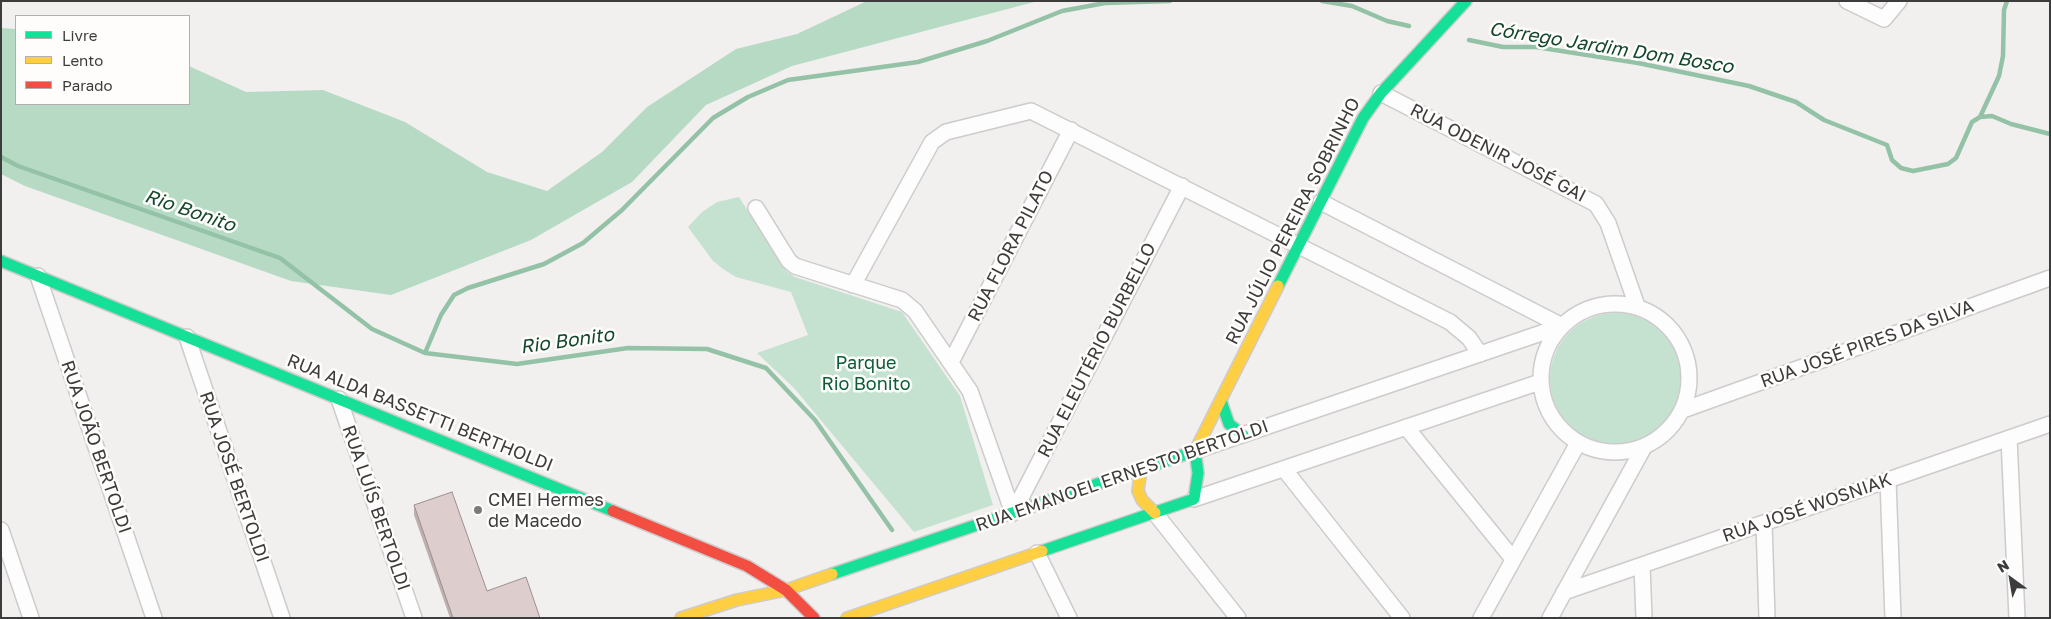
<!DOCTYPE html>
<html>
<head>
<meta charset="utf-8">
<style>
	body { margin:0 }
	#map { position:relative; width:2051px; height:619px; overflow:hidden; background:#f2efef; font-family:"Golos Text",sans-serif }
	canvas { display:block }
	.frame { position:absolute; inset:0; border:2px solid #3d3c3c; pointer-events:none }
	.legend { position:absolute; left:15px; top:15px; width:175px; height:90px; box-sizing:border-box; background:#fffcfc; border:1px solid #b1afaf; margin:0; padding:6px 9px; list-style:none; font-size:15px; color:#3d3c3c }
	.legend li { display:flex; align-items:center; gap:10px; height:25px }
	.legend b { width:25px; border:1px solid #b1afaf }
	.north { position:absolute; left:1986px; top:554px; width:50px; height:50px; -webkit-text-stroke:4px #fffcfc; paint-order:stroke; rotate:328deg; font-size:14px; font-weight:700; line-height:20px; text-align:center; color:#3d3c3c }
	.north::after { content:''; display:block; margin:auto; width:18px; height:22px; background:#3d3c3c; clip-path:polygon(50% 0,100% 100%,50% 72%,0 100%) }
</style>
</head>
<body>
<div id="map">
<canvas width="2051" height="619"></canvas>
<div class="frame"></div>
<ul class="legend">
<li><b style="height:6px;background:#16e098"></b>Livre</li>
<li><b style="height:6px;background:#ffcf43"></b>Lento</li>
<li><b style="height:6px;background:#f24e42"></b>Parado</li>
</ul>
<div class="north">N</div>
</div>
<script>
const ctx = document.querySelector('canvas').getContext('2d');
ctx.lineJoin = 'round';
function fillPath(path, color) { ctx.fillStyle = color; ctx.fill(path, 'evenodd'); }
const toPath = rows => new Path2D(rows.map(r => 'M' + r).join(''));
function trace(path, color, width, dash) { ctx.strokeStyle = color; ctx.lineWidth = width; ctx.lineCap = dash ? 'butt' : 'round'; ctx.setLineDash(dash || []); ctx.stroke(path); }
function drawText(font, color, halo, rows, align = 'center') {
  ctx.font = font + ' "Golos Text",sans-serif'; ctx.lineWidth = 5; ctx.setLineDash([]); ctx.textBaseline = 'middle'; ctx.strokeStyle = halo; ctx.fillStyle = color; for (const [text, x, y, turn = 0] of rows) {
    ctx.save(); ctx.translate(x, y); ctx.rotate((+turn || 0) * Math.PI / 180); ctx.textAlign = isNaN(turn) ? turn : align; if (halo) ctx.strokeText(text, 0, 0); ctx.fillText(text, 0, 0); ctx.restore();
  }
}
const green = toPath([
	[739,197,787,272,795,277,902,312,960,396,993,505,914,532,794,388,757,353,808,335,791,292,736,277,723,269,713,261,688,227,702,212,717,202],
	'1550 379a66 66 0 1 1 132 0a66 66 0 1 1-132 0Z'
]);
const forest = toPath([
	[867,1,1038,1,792,66,706,105,632,182,531,240,391,295,291,281,25,186,1,174,1,28,16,29,16,104,189,104,189,66,246,92,323,90,405,122,487,172,547,191,602,152,647,107,736,49,797,34]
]);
const stream = toPath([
	[1322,1,1352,6,1387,21,1409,26],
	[1469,40,1503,47,1536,47,1638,63,1749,86,1796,102,1824,120,1887,145,1892,160,1901,168,1913,171,1948,164,1956,158,1972,122,1980,117,1992,116,2011,124,2050,134],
	[1980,117,1999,76,2003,56,2004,10,2007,1],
	[1,157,18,166,280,258,372,329,425,353,517,364,628,348,707,349,766,368,815,420,892,530],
	[425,353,441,315,454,295,468,288,544,264,583,243,622,210,713,118,748,97,788,80,918,62,987,41,1062,11,1105,3,1170,1]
]);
const street = toPath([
	[1847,1,1884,19,1899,1],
	[1381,93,1596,204,1608,223,1637,306],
	[1321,202,1562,326],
	[756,208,789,261,795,266,902,300,915,311,970,391,1013,513],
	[38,276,154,618],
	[853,285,932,142,946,132,1031,111,1450,322,1469,338,1480,354],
	'1541 378a74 74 0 1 1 148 0a74 74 0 1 1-148 0Z',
	[187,337,282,618],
	[951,362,1071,130],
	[339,399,414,618],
	[1683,410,2050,278],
	[1406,427,1513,559],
	[2009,438,2017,618],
	[1195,451,1562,326],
	[1284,469,1402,618],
	[1888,480,1893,618],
	[1194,499,1540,382],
	[1013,513,1182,186],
	[1155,513,1238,618],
	[1764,523,1767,618],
	[1,530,31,618],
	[1037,553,1069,618],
	[1642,565,1644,618],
	[1564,592,2050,424],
	[1481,618,1578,443],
	[1550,618,1644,447]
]);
const fast = toPath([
	[1,261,613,511],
	[1278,286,1363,118,1381,93,1466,1],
	[1221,401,1229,424,1243,435],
	[1042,551,1194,499,1198,473,1195,451],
	[832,574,1195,451]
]);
const slow = toPath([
	[1195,451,1278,286],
	[1141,469,1138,491,1142,500,1155,513],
	[681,618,737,600,786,590,832,574],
	[847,618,1042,551]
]);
const jam = toPath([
	[613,511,747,566,786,590,814,618]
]);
const wall = toPath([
	[414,505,487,591,540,618,450,618,414,515]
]);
const building = toPath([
	[452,492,487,591,526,577,540,618,453,618,414,505,452,492]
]);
const markers = [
	[478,510,5,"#7c7b7b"]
];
const streetNames = [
	["RUA ODENIR JOSÉ GAI",1498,153,27],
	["RUA JÚLIO PEREIRA SOBRINHO",1293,221,-63],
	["RUA FLORA PILATO",1011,246,-63],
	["RUA JOSÉ PIRES DA SILVA",1867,344,-20],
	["RUA ELEUTÉRIO BURBELLO",1097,350,-63],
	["RUA ALDA BASSETTI BERTHOLDI",420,413,22],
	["RUA JOÃO BERTOLDI",96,447,71],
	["RUA EMANOEL ERNESTO BERTOLDI",1122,476,-19],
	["RUA JOSÉ BERTOLDI",234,477,71],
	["RUA LUÍS BERTOLDI",376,508,71],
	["RUA JOSÉ WOSNIAK",1807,508,-19]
];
const parkNames = [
	["Parque",866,363],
	["Rio Bonito",866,384]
];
const poiNames = [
	["CMEI Hermes",488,500],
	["de Macedo",488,521]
];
const waterNames = [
	["Córrego Jardim Dom Bosco",1611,48,9],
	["Rio Bonito",190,211,19],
	["Rio Bonito",567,341,-8]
];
fillPath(green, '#c5e2d0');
fillPath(forest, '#b6dac4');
trace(stream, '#94c2a7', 4.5);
trace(street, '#cdcbcb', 18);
trace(fast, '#cdcbcb', 14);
trace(slow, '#cdcbcb', 14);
trace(jam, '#cdcbcb', 14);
trace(street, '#fdfdfd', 15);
trace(fast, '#16e098', 11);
trace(slow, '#ffcf43', 11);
trace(jam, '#f24e42', 11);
fillPath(wall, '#bfb0b0');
fillPath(building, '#decdcd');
trace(building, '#9b9090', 1);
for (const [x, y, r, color] of markers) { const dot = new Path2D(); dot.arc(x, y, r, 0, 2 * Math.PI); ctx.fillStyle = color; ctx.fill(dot); trace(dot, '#fffcfc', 2); }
drawText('18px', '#3d3c3c', '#fffcfc', streetNames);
drawText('18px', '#095d39', '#fffcfc', parkNames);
drawText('18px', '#3d3c3c', '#fffcfc', poiNames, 'left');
drawText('italic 19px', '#12472d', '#fffcfc', waterNames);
</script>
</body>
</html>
